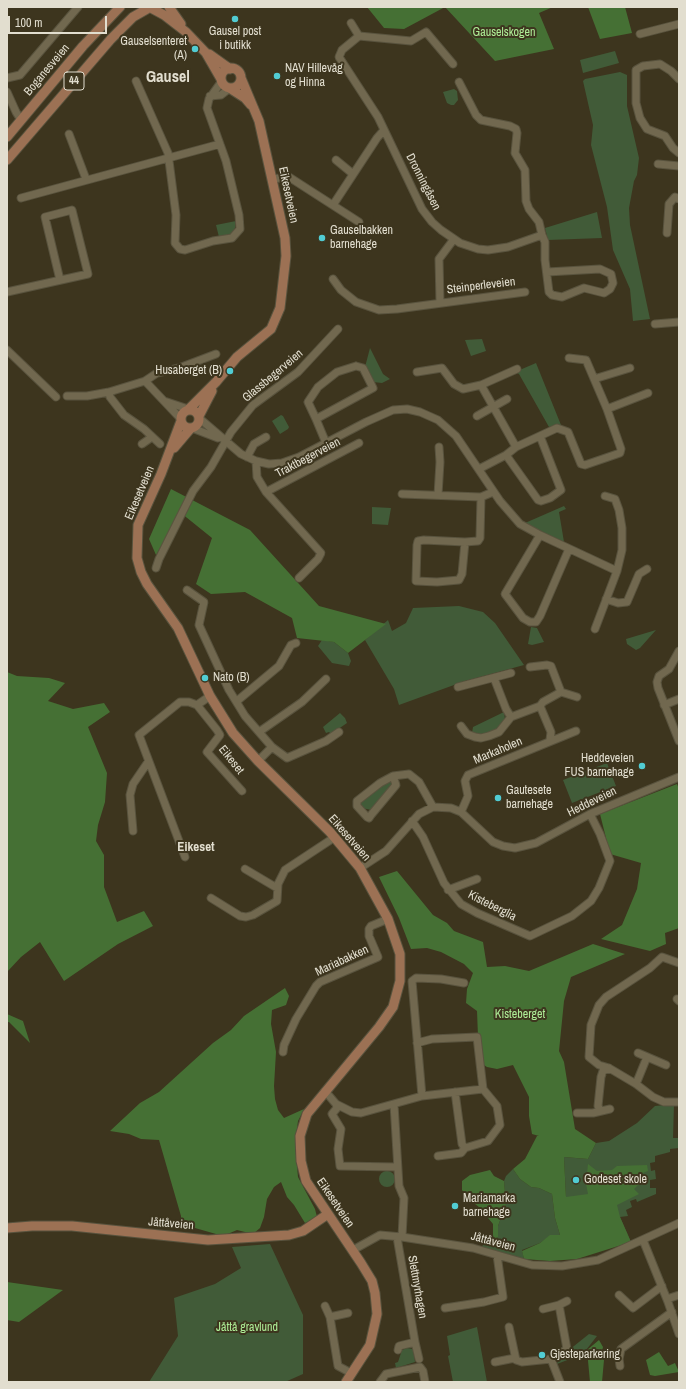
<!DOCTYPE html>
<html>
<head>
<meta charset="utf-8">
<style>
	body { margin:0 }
	#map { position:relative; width:686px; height:1389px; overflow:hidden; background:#3d351e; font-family:"Archivo Narrow",sans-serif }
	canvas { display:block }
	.frame { position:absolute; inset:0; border:8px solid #e2decf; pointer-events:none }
	.scale { position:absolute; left:8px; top:16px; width:99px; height:18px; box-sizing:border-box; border:2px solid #e2decf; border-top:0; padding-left:5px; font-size:12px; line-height:14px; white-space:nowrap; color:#e2decf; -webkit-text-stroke:3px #3d351e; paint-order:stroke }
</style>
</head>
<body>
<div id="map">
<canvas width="686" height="1389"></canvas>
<div class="frame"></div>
<div class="scale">100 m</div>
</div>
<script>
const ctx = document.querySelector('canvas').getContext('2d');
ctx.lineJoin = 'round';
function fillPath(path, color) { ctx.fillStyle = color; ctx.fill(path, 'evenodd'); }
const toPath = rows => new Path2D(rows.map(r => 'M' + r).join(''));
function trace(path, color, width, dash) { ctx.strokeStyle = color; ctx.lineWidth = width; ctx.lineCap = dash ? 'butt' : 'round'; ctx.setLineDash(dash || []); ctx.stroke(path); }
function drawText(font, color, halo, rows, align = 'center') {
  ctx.font = font + ' "Archivo Narrow",sans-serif'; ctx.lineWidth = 4; ctx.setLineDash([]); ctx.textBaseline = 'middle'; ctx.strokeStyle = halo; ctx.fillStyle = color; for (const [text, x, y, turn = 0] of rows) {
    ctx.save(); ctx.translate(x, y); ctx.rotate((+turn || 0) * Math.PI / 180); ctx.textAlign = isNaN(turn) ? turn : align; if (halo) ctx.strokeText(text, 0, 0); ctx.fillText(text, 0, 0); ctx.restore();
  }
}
const green = toPath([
	[615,51,619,63,583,73,580,60],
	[620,72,627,75,627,106,639,158,637,175,634,181,629,208,630,225,650,319,633,321,630,289,613,250,607,207,591,145,593,125,583,81,585,79],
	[454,89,457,91,458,100,454,105,451,105,447,103,443,92],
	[597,212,602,238,548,240,545,228],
	[236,221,235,228,231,234,219,237,216,225],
	[482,339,486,351,471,356,465,340],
	[370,348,383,374,390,379,382,383,373,382,365,367],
	[536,363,561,425,549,427,519,374,515,372],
	[281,415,283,416,289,427,288,429,280,434,272,421],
	[564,506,566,509,559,512,564,542,535,530,525,523],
	[372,507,391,508,388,525,372,524],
	[459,606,483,612,495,623,524,665,465,681,399,705,394,689,365,640,388,620,392,631,406,623,413,608],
	[531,627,537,628,544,642,532,645,528,644],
	[656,630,640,648,636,650,627,644,626,639],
	[322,640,334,642,348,653,351,661,349,666,332,663,318,646],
	[504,712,505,719,500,728,481,735,472,733,473,727],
	[340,713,345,718,347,723,331,734,329,732,326,733,323,727],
	[607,763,616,786,572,803,563,780],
	[390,780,393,783,371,810,362,808,360,801],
	[674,1104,673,1138,679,1138,679,1148,670,1149,670,1152,655,1156,655,1162,650,1163,651,1171,655,1170,656,1179,650,1180,650,1188,656,1188,656,1194,637,1202,636,1199,630,1201,632,1207,626,1210,628,1216,620,1217,631,1242,566,1197,564,1157,588,1159,596,1143,609,1141,637,1123,655,1106],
	[513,1169,520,1179,531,1187,539,1188,552,1194,555,1218,560,1235,550,1236,540,1243,522,1250,524,1259,480,1247,498,1237,498,1226,506,1204,504,1181,506,1176],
	'379 1179a8 8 0 1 1 16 0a8 8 0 1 1-16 0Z',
	[270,1244,303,1315,303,1374,285,1382,149,1382,178,1336,174,1298,215,1284,241,1268,232,1247],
	[477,1327,487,1382,453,1382,448,1356,450,1355,447,1336],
	[589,1334,597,1336,583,1354,557,1364,558,1361,569,1350],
	[407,1348,413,1349,415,1362,396,1368,395,1363,398,1362,402,1350]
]);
const forest = toPath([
	[367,7,553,7,539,13,554,49,495,61,445,7,404,29,384,28],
	[588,7,625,7,632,33,600,39],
	[171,489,250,530,319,606,386,624,348,653,334,642,297,638,292,618,245,592,211,594,196,584,212,538,181,513,156,555,149,539],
	[7,672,17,676,49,678,65,683,48,701,73,709,104,703,110,712,88,727,107,773,105,802,98,825,96,841,104,855,104,887,117,922,144,911,153,926,118,944,64,981,40,942,21,957,7,972],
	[677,784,679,789,679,928,665,933,666,944,650,951,601,939,622,925,637,889,641,863,610,854,600,814],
	[397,871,433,915,447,923,454,931,483,942,487,967,505,966,529,971,593,944,625,954,571,977,564,1001,559,1051,564,1062,575,1129,596,1143,588,1159,564,1157,566,1197,588,1194,586,1184,588,1164,597,1171,612,1170,617,1166,647,1165,648,1171,635,1176,628,1175,639,1184,634,1189,639,1194,617,1205,620,1217,631,1242,577,1259,550,1261,524,1259,522,1251,540,1243,550,1235,560,1235,555,1218,552,1194,539,1188,531,1187,520,1179,513,1169,525,1159,537,1136,539,1136,532,1134,529,1116,529,1097,513,1065,497,1069,487,1067,479,1062,477,1011,466,1003,467,989,473,973,464,964,441,952,427,948,411,949,399,918,379,877],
	[285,988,289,996,286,1005,272,1010,271,1024,276,1052,274,1086,275,1099,278,1110,284,1118,304,1109,298,1121,295,1144,298,1177,315,1209,317,1217,305,1223,294,1205,287,1197,281,1182,274,1187,267,1199,264,1217,260,1228,253,1234,237,1230,223,1236,181,1224,181,1216,159,1140,141,1139,129,1134,110,1131,140,1103,159,1092,213,1043,231,1030,244,1016],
	[7,1014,23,1021,30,1043,9,1022,7,1022],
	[490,1170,494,1176,504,1181,506,1204,498,1226,498,1237,486,1244,487,1238,493,1236,493,1224,479,1207,467,1198,462,1190,462,1181,470,1175],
	[7,1282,63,1290,19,1322,7,1320],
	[599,1340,603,1347,601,1356,604,1360,602,1382,590,1382,587,1350],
	[659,1352,668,1366,675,1363,679,1372,655,1376,650,1375,646,1360]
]);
const minor = toPath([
	[351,23,359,36],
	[640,34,679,24],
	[453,64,426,32,411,41,359,36,342,50,339,57,378,117,422,209,432,222,441,230,460,243,478,249,488,250,508,247,542,235,545,242,545,260,549,292,552,295,562,297,584,288,604,293,610,289,613,283,611,274,600,269,547,272],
	[7,78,20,75,78,7],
	[679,79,671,71,660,64,643,66,636,70,636,103,640,118,647,129,665,136,673,148,679,153],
	[136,81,168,153,176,215,175,243,180,249,185,250,213,241,232,238,240,229,239,215,226,161,207,108,209,99,222,81],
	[459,82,476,115,481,120,510,126,516,129,517,133,515,153,525,170,526,201,529,209,539,222,542,235],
	[7,92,16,112,21,120],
	[210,96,221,95,230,88],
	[69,134,86,179],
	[336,160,353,174],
	[658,164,679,166],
	[272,179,289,177,359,222],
	[21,198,220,144],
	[333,205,377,138,384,130],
	[667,233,669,204,675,197,679,199],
	[333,279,341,290,356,302,379,310,397,309,525,292],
	[7,292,88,274,72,210,45,217,60,280],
	[440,302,439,259,454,239],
	[655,324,679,322],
	[7,350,56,397],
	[569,358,586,360,607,409],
	[356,366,363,368,373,388,316,419,308,402,318,387,337,372,356,366],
	[417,372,442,368,454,384,463,389,481,385,517,369],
	[594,379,630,368],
	[145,381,180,418],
	[481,385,516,447],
	[109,392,110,397,124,415,144,429,160,444],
	[67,396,87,396,109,392,145,381,157,373,179,368,216,354],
	[164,401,188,409],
	[477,416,507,399],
	[199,418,241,454,256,461,269,464,282,463,299,457,366,422,393,410,407,409,420,412,438,420,456,436,500,501,520,524,540,535,617,571],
	[316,419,326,443],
	[192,428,218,438],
	[142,444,152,437],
	[506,455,538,500,541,501,550,498,561,490,540,436],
	[247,457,254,444,266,437],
	[256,461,257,477,266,492,321,553,318,559,299,578],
	[479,469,506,455,516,447,557,428,568,432,581,464,585,465,620,453,621,449,607,409,648,393],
	[266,492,359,443],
	[402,494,481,497,493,492],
	[438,495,440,462,439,447],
	[540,535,505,594,523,618,530,622,536,622,540,616,569,549],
	[424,540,465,542,462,574,459,580,437,582,416,581,417,545,418,541,424,540],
	[465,542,478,541,480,538,481,497],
	[156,568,159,559,193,491,211,467,231,432,253,405,298,372,338,329],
	[187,590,204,602,199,625,229,690,245,716,272,747,287,758,326,741,339,732],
	[606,599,618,603,627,602,639,574,647,569],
	[595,629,617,571,622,550,622,528,619,510,615,499,605,496],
	[679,651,669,669,659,676,657,682,658,688,679,741],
	[530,667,547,665,551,666,561,692,577,697],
	[494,678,506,709,511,717],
	[458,687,511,673],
	[237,701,279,666,291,645,296,643],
	[197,705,210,696],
	[664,705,679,699],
	[540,706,551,732,550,740],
	[461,726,467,734,475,737,481,738,489,736,499,732,511,717,540,706,543,702,561,692],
	[259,732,302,702,326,679],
	[258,761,272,747],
	[393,776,396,785,371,815,369,818,367,817,357,806,357,801,380,783,393,776,409,774,419,782,433,807],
	[461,812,468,796,465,781,468,775,576,731],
	[412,821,423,837,444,883,461,904,477,913,530,936,572,916,591,901,599,888,610,861,600,834,590,814],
	[133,831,130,795,133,784,148,762],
	[185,857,139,735,180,702,189,702,197,705,217,730,220,735,207,752,242,791],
	[360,868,386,851,419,814,433,807,451,808,461,812,493,842,503,846,515,848,536,843,590,814,679,777],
	[245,869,277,888],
	[448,890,477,879],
	[211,898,240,916,246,917,253,915,277,901,278,884,285,870,335,837],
	[679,963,662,957,650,968,606,997,599,1005,591,1025,589,1057,599,1065,609,1068,636,1084,653,1097,664,1102,679,1102],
	[677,999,679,1001],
	[283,1052,284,1045,296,1019,316,986,320,982,378,957,369,936,369,929,371,926,388,919],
	[638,1053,666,1065],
	[636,1084,647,1057],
	[325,1091,336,1104,352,1112,361,1113,422,1096,483,1089,477,1037,432,1039,417,1043],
	[455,1092,462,1144,465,1148,488,1141,500,1125,497,1106,483,1089],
	[422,1096,412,981,416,978,441,979,464,983],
	[336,1104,337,1108,332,1114,341,1129,338,1149,340,1166,397,1167],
	[394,1104,399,1186,404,1198,402,1237],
	[600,1110,598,1106,601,1077,603,1071,609,1068],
	[577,1113,593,1113,610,1109],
	[438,1156,461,1153,465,1148],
	[397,1237,415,1342,399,1346,398,1350],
	[643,1240,668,1302,679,1334],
	[353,1250,380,1235,402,1237,473,1248,532,1265,562,1266,598,1260,679,1223],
	[619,1295,633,1308,662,1286],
	[667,1299,679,1295],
	[559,1305,567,1349,551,1359,560,1382],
	[325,1306,330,1317,338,1366,351,1373],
	[445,1308,484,1302,503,1297,497,1255],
	[543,1309,559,1305,567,1301],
	[330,1317,348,1313],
	[509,1327,516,1360,522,1362,551,1359],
	[415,1342,419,1359],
	[495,1362,515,1358],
	[620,1366,619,1359,621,1349,672,1312],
	[380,1382,386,1374,420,1367,423,1371,425,1382]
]);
const major = toPath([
	[169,7,181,24],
	[151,8,164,15,186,32,206,53,221,79],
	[209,54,230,69],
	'221 78a10 10 0 1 1 20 0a10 10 0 1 1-20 0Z',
	[231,89,245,98,251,105],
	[7,137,83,46,120,7],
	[7,160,111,39,133,17,147,9],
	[189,409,216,382,237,357,271,329,280,308,286,256,285,238,259,121,241,78],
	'181 419a9 9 0 1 1 18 0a9 9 0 1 1-18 0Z',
	[199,416,212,391],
	[181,421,161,474,138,525,137,558,141,572,147,584,178,628,210,696,233,733,258,761,330,832,360,868,388,919,400,954,400,981,393,1007,379,1027,307,1114,300,1136,301,1161,306,1181,361,1263,372,1281,375,1293,377,1314,370,1345,346,1382],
	[174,448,191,428],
	[7,1228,32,1226,72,1226,208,1240,289,1235,303,1231,328,1214]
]);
const markers = [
	[235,19,4,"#51ccd3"],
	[195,49,4,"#51ccd3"],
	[277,76,4,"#51ccd3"],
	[322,238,4,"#51ccd3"],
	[230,371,4,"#51ccd3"],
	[205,678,4,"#51ccd3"],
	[642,766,4,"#51ccd3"],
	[498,798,4,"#51ccd3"],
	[576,1180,4,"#51ccd3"],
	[455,1206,4,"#51ccd3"],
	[542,1355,4,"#51ccd3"]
];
const shields = [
	[74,81,20]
];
const shieldNames = [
	["44",74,81]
];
const poiNames = [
	["Gausel post",235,32,"center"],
	["i butikk",235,46,"center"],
	["Gauselsenteret",187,42,"right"],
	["(A)",187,56,"right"],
	["NAV Hillevåg",285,69],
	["og Hinna",285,83],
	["Gauselbakken",330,231],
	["barnehage",330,245],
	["Husaberget (B)",222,371,"right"],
	["Nato (B)",213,678],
	["Heddeveien",634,759,"right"],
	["FUS barnehage",634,773,"right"],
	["Gautesete",506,791],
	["barnehage",506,805],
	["Godeset skole",584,1180],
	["Mariamarka",463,1199],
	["barnehage",463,1213],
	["Gjesteparkering",550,1355]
];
const parkNames = [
	["Gauselskogen",504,33],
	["Kisteberget",520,1015],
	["Jåttå gravlund",247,1328]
];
const streetNames = [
	["Boganesveien",47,70,-50],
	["Dronningåsen",423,182,63],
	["Eikesetveien",288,195,78],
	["Steinperleveien",481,286,-7],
	["Glassbegerveien",273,376,-40],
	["Traktbegerveien",308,458,-28],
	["Eikesetveien",140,493,-67],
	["Markaholen",498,751,-23],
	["Eikeset",231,760,51],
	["Heddeveien",592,802,-26],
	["Eikesetveien",349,838,49],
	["Kisteberglia",492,906,27],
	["Mariabakken",342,961,-25],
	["Eikesetveien",335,1203,56],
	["Jåttåveien",171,1224,5],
	["Jåttåveien",493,1242,15],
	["Slettmyrhagen",417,1287,80]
];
const neighbourhoodNames = [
	["Eikeset",196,848]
];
const districtNames = [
	["Gausel",168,78]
];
fillPath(green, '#415b38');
fillPath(forest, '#457034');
trace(minor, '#59533e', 9);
trace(major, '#59533e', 11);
trace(minor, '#71684f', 7);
trace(major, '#9c7154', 9);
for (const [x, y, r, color] of markers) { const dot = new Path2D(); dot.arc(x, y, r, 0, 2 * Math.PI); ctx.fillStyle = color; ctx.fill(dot); trace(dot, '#3d351e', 1.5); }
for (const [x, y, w] of shields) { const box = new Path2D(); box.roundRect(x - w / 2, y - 9, w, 18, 3); ctx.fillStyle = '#3d351e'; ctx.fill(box); trace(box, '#e2decf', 1); }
drawText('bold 11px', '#e2decf', null, shieldNames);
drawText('12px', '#e2decf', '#3d351e', poiNames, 'left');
drawText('12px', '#aeee97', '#3d351e', parkNames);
drawText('12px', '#e2decf', '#3d351e', streetNames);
drawText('bold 13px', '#e2decf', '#3d351e', neighbourhoodNames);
drawText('bold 16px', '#e2decf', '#3d351e', districtNames);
</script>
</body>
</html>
